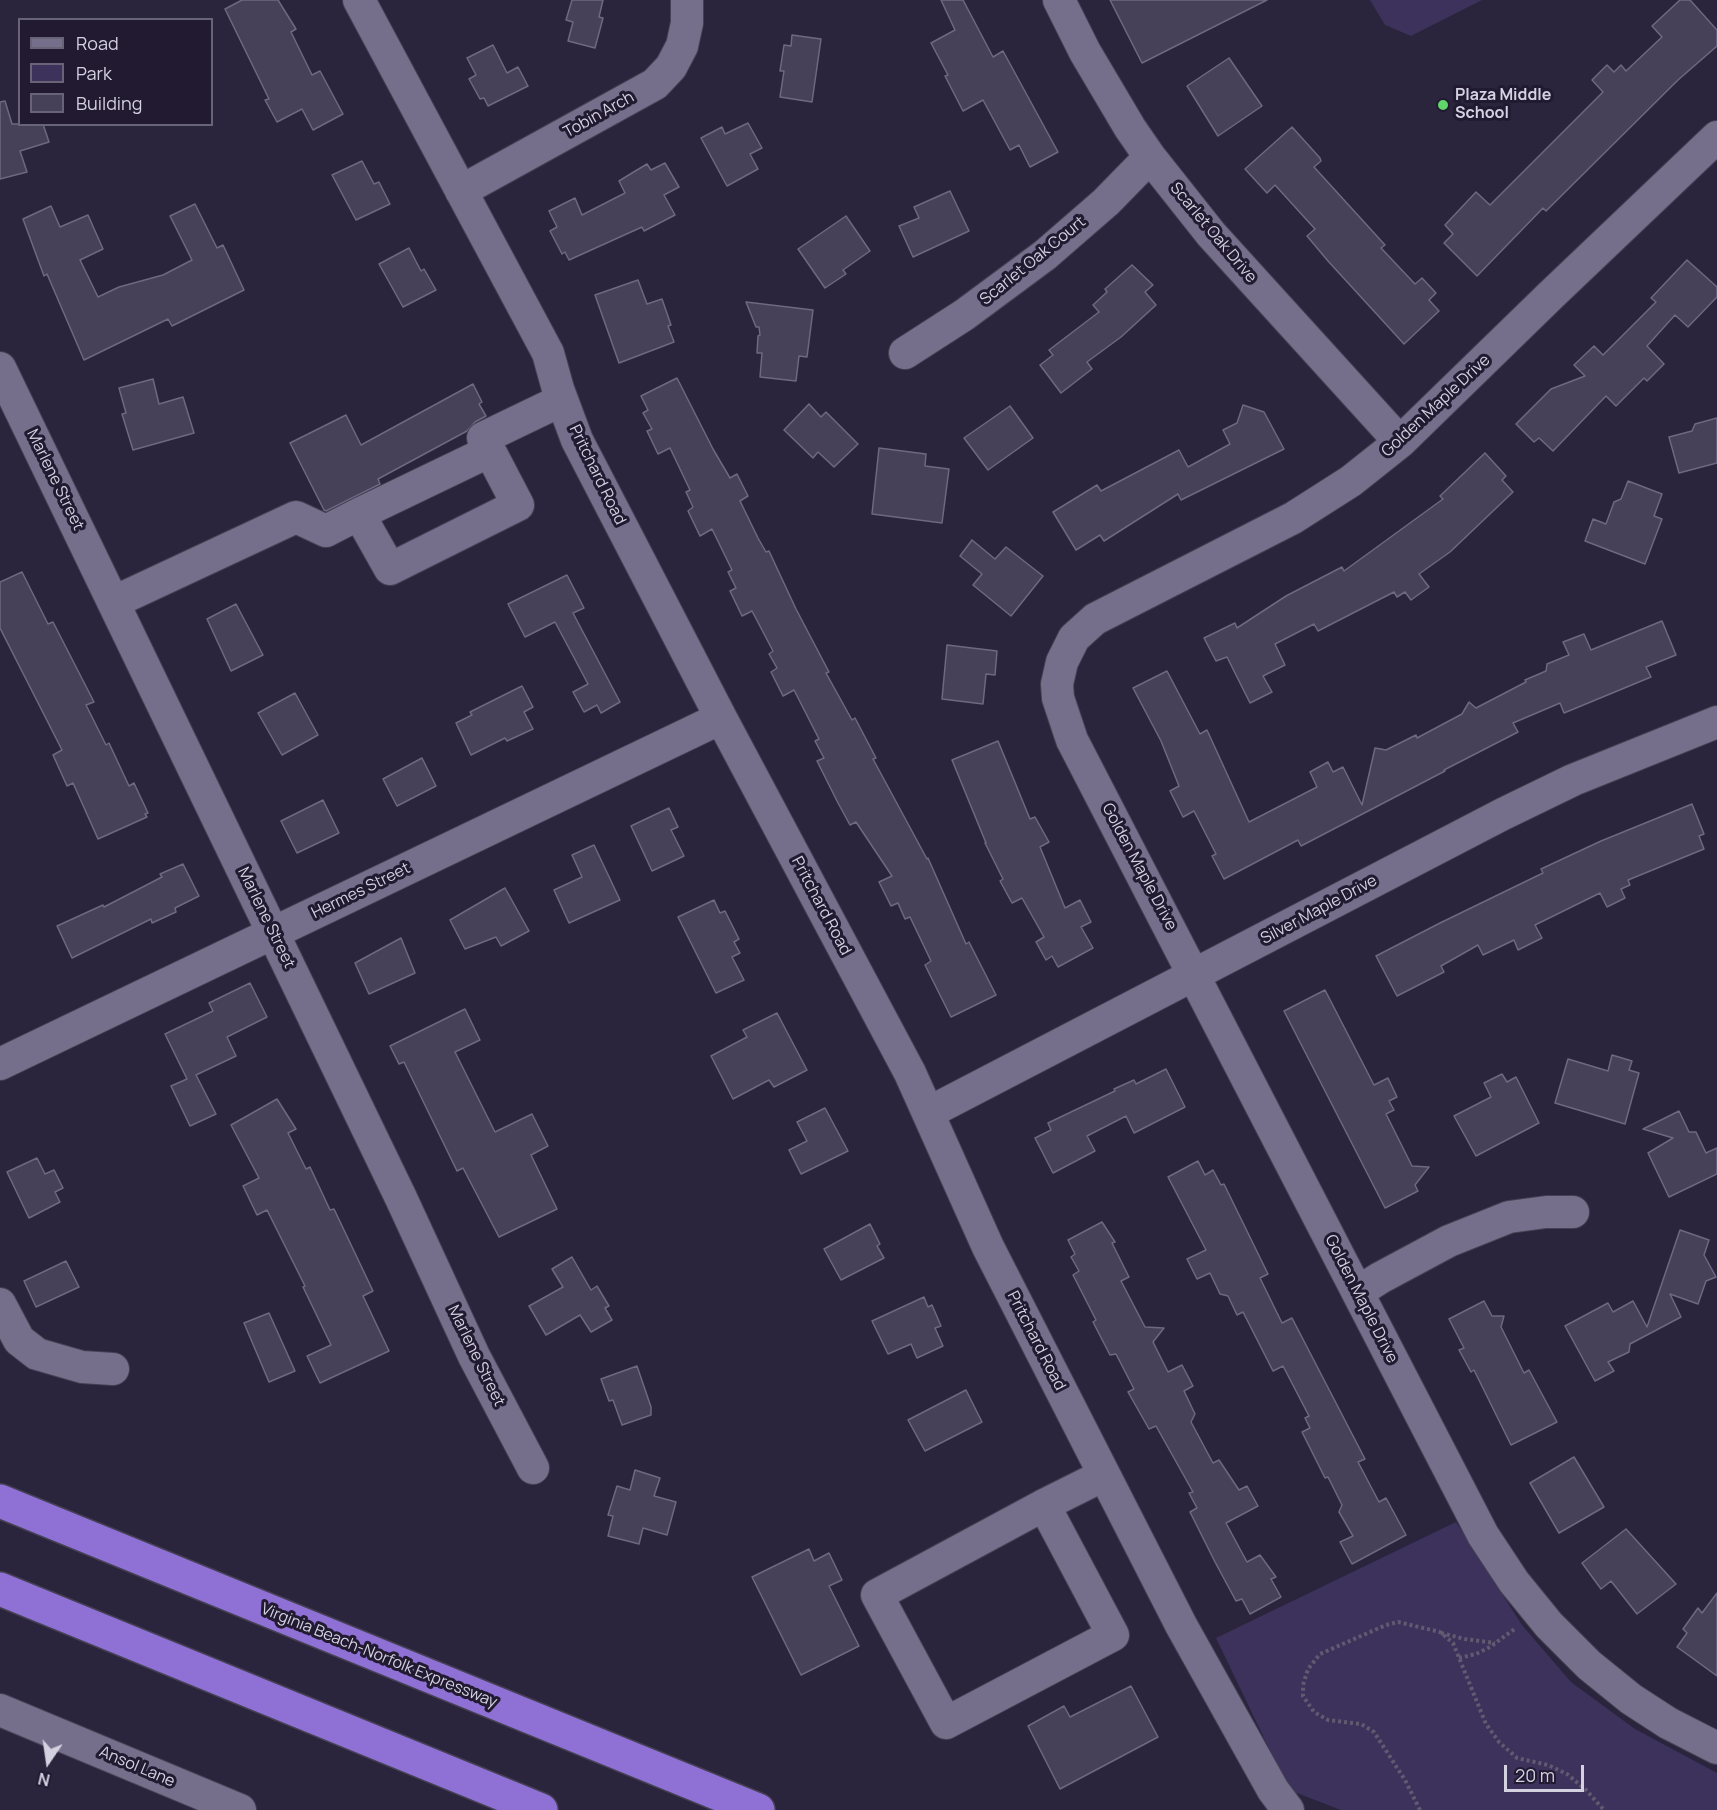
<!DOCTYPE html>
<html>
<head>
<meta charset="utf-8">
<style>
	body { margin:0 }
	#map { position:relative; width:1717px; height:1810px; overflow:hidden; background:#2a243c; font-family:Manrope,sans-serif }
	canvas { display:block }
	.legend { position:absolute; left:18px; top:18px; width:195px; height:108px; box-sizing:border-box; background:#211a31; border:2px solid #696377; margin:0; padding:8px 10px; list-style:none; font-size:18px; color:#d4d1e1 }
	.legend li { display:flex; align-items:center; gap:12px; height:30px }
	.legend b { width:30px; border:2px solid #696377 }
	.north { position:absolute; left:18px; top:1732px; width:60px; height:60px; -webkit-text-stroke:4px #211a31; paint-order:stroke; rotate:193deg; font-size:16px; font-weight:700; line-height:24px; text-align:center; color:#d4d1e1 }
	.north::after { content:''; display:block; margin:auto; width:21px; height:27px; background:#d4d1e1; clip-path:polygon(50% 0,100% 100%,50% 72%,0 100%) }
	.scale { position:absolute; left:1504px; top:1765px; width:80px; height:27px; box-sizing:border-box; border:3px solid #d4d1e1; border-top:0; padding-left:8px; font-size:18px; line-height:21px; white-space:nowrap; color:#d4d1e1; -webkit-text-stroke:4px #211a31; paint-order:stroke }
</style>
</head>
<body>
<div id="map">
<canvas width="1717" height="1810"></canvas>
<ul class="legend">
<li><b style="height:8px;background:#766f8b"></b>Road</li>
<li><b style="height:16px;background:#3d325b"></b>Park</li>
<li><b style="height:16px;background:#464059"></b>Building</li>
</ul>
<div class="north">N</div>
<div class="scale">20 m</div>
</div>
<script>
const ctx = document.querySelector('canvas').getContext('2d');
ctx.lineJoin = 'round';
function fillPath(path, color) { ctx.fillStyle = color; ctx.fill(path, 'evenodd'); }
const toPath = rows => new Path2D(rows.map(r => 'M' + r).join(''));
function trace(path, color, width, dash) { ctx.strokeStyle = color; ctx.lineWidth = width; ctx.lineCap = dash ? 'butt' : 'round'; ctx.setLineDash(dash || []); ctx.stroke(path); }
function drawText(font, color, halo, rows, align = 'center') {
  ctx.font = font + ' Manrope,sans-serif'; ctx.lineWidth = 6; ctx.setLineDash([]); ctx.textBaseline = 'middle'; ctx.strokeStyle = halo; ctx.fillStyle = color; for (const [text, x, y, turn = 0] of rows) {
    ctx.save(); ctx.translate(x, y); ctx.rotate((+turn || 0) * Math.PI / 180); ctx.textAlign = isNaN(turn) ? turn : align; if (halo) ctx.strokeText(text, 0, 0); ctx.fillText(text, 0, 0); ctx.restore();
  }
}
const green = toPath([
	[1370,0,1482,0,1411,36,1385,25],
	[1456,1522,1522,1625,1571,1682,1635,1729,1717,1773,1717,1810,1341,1810,1289,1790,1216,1638]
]);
const building = toPath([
	[242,0,278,0,296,29,291,32,312,75,320,71,343,114,313,130,302,109,277,122,265,100,269,99,225,9,242,0],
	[572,0,603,0,599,17,603,18,595,48,568,41,573,22,566,20,572,0],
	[941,0,963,0,993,57,1003,51,1058,152,1030,167,1019,145,1010,150,983,100,963,111,945,76,948,75,931,43,955,30,941,0],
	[1110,0,1267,0,1142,63,1110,0],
	[1680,0,1690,0,1717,30,1717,46,1678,80,1546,211,1543,208,1477,276,1444,243,1453,234,1445,225,1476,192,1490,205,1603,92,1592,80,1607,65,1614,72,1621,65,1626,71,1662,37,1652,26,1680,0],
	[792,35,821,39,812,102,780,97,784,71,780,71,784,45,791,46,792,35],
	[493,45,507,73,518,67,528,86,488,106,484,98,480,99,469,79,476,75,467,58,493,45],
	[1229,58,1262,106,1218,136,1187,86,1229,58],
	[5,101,12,124,43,124,49,142,20,151,27,172,0,179,0,102,5,101],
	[748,123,762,148,750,154,758,169,727,186,701,138,722,127,725,134,748,123],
	[1292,127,1320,158,1321,161,1314,167,1385,245,1381,248,1415,284,1422,278,1436,293,1429,300,1439,311,1404,344,1328,261,1307,236,1315,229,1275,185,1267,193,1245,169,1292,127],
	[362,161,374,184,379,182,390,204,356,220,332,175,362,161],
	[665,163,679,187,664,195,675,215,644,231,642,227,569,260,565,252,562,254,550,231,557,227,549,211,575,198,582,215,625,193,619,181,632,173,647,164,651,170,665,163],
	[950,191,969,231,913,257,899,226,919,218,914,207,950,191],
	[195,204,217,248,223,245,244,290,172,326,168,319,84,360,47,274,44,276,23,219,51,206,60,227,88,215,103,249,80,260,98,297,119,287,163,275,192,260,170,216,195,204],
	[846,216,870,251,843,270,846,274,825,288,798,249,846,216],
	[409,248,421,271,424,269,436,290,403,307,379,264,409,248],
	[1687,260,1717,287,1717,297,1688,327,1675,315,1647,346,1664,364,1647,381,1644,378,1616,406,1606,396,1553,451,1539,438,1534,442,1516,424,1551,389,1585,376,1574,365,1594,346,1603,355,1656,302,1651,298,1687,260],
	[1132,265,1153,285,1145,292,1156,305,1121,337,1087,362,1092,369,1061,393,1040,365,1053,355,1049,350,1099,312,1093,305,1107,292,1105,289,1132,265],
	[638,280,647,304,662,299,671,325,668,326,674,342,619,363,595,295,638,280],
	[746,302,813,310,807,357,799,356,796,381,760,377,762,353,757,353,758,336,760,335,759,327,756,327,746,302],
	[677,378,713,449,730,478,737,474,748,496,740,501,758,538,766,552,769,551,796,609,829,672,826,673,852,720,855,718,876,758,873,759,927,859,928,858,966,944,969,942,996,995,951,1017,925,965,931,961,910,917,905,919,898,903,891,906,879,882,892,876,856,822,850,825,838,803,817,761,824,758,815,741,819,739,794,690,783,696,771,672,777,668,769,654,773,651,752,611,742,616,730,591,736,588,728,572,732,570,712,529,700,536,688,511,693,507,686,492,690,490,670,448,658,454,647,431,652,429,643,413,648,410,641,396,677,378],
	[153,379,159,404,183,397,194,433,133,450,122,414,126,413,119,388,153,379],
	[473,384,482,402,479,404,486,416,475,422,467,431,378,479,380,484,326,511,324,510,290,443,346,415,361,445,473,384],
	[809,404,821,417,826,412,858,444,834,467,818,452,813,458,784,430,809,404],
	[1243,405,1264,412,1284,449,1181,500,1178,494,1104,541,1100,535,1076,550,1053,512,1097,485,1101,491,1179,450,1188,467,1230,444,1223,430,1237,423,1243,405],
	[1010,406,1033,438,988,470,964,438,1010,406],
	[1717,418,1717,463,1679,473,1669,437,1692,431,1695,424,1717,418],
	[879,448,926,454,925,466,949,469,942,523,872,514,879,448],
	[1485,453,1506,476,1502,480,1513,492,1450,552,1419,574,1429,587,1411,600,1405,592,1397,597,1394,592,1318,631,1314,624,1275,644,1285,665,1263,676,1272,692,1250,703,1227,657,1216,661,1204,638,1235,623,1237,628,1286,596,1342,567,1344,571,1443,499,1440,496,1485,453],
	[1628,481,1662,494,1654,516,1662,519,1645,564,1585,541,1593,519,1606,524,1614,502,1621,499,1628,481],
	[972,540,995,559,1006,547,1043,576,1011,616,973,585,982,574,960,556,972,540],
	[22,572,48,624,53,622,94,702,86,705,106,745,109,743,129,786,134,783,148,813,145,814,147,817,98,839,73,783,67,786,53,755,62,750,0,628,0,582,22,572],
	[567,575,584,608,573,613,620,702,601,713,597,705,584,712,573,692,588,684,555,622,525,637,508,604,567,575],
	[236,604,263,655,231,671,207,619,236,604],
	[1662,621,1676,655,1646,667,1651,677,1564,713,1560,703,1513,723,1518,732,1444,770,1445,771,1301,846,1298,840,1224,879,1212,856,1216,854,1194,811,1183,817,1170,791,1179,786,1161,741,1133,688,1167,671,1200,734,1207,730,1249,822,1317,787,1310,772,1328,762,1333,772,1343,767,1362,805,1375,748,1386,750,1416,735,1417,738,1462,714,1469,702,1476,708,1526,682,1525,680,1546,671,1547,664,1569,655,1563,642,1584,634,1591,650,1662,621],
	[947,645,997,651,995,675,986,674,983,704,942,699,947,645],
	[522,686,533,707,524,712,533,729,507,741,505,738,471,755,456,723,472,715,470,712,522,686],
	[295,693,318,735,282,755,258,713,295,693],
	[998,741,1030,819,1035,817,1049,842,1040,847,1065,908,1080,900,1091,922,1081,927,1093,948,1058,967,1052,956,1046,960,1036,942,1044,937,1022,898,1012,903,1000,881,1003,879,985,843,986,843,952,760,998,741],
	[422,758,436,786,397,806,383,779,422,758],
	[323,800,339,833,297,853,281,821,323,800],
	[1692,804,1704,834,1699,836,1704,849,1628,880,1630,885,1621,889,1625,898,1607,907,1600,893,1535,925,1542,938,1518,950,1514,940,1483,955,1478,945,1441,966,1444,972,1397,996,1376,956,1440,923,1543,873,1541,869,1601,841,1692,804],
	[669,808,678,827,671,830,684,856,652,871,631,826,669,808],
	[594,845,620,900,569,923,554,890,582,877,572,855,594,845],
	[183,864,199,896,175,908,176,912,152,923,151,919,72,958,57,926,103,905,104,907,162,877,160,874,183,864],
	[505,888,529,931,501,946,496,937,465,949,450,920,505,888],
	[714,900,720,913,725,911,739,939,734,942,740,953,732,957,744,980,716,993,678,917,714,900],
	[401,938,415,973,369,994,355,963,401,938],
	[250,983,267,1017,227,1037,236,1056,196,1075,216,1114,190,1126,171,1086,187,1079,165,1034,213,1011,209,1003,250,983],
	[1325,990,1374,1085,1388,1078,1397,1097,1389,1101,1394,1110,1386,1114,1412,1166,1429,1167,1415,1185,1418,1191,1385,1208,1284,1011,1325,990],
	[465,1009,480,1040,455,1052,495,1132,532,1114,548,1146,531,1155,557,1209,499,1237,463,1168,457,1171,404,1062,399,1064,390,1046,465,1009],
	[777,1013,807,1070,774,1087,769,1080,733,1099,711,1056,747,1037,743,1030,777,1013],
	[1612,1055,1632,1061,1629,1070,1639,1073,1625,1124,1555,1103,1568,1059,1608,1071,1612,1055],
	[1166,1069,1185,1107,1134,1133,1126,1116,1087,1136,1095,1151,1053,1173,1035,1138,1051,1130,1048,1123,1115,1091,1114,1089,1134,1080,1136,1084,1166,1069],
	[1502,1074,1507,1082,1516,1077,1539,1123,1476,1156,1454,1116,1491,1097,1484,1083,1502,1074],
	[277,1099,296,1129,288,1133,306,1169,310,1167,330,1210,334,1209,373,1291,363,1296,389,1351,320,1383,307,1356,331,1345,303,1287,305,1286,267,1210,257,1215,243,1186,259,1178,231,1125,277,1099],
	[825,1108,848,1151,801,1174,789,1150,807,1141,797,1122,825,1108],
	[1679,1111,1689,1132,1696,1132,1706,1153,1717,1148,1717,1174,1669,1197,1648,1153,1673,1138,1643,1129,1679,1111],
	[37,1158,45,1174,54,1170,63,1188,55,1192,60,1202,29,1218,7,1172,37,1158],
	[1198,1161,1205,1175,1213,1170,1221,1185,1224,1184,1268,1274,1260,1278,1282,1323,1292,1318,1365,1459,1358,1462,1379,1502,1386,1498,1406,1535,1352,1564,1340,1542,1353,1536,1339,1512,1342,1505,1328,1477,1325,1478,1302,1432,1310,1428,1305,1418,1309,1416,1283,1366,1273,1371,1243,1312,1237,1315,1228,1296,1220,1294,1210,1273,1197,1279,1187,1259,1206,1250,1168,1177,1198,1161],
	[1102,1222,1115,1242,1112,1243,1129,1277,1121,1281,1145,1327,1164,1328,1153,1342,1168,1372,1182,1365,1193,1386,1184,1391,1195,1414,1191,1422,1213,1463,1219,1460,1239,1490,1247,1486,1258,1506,1226,1523,1247,1562,1260,1555,1276,1577,1271,1579,1281,1597,1250,1614,1242,1599,1236,1601,1215,1562,1190,1512,1197,1508,1189,1493,1193,1492,1156,1426,1149,1429,1128,1392,1134,1389,1116,1354,1110,1355,1093,1322,1096,1320,1073,1275,1079,1271,1071,1257,1075,1254,1068,1240,1102,1222],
	[870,1224,880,1244,877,1246,884,1258,841,1280,824,1249,870,1224],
	[1680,1230,1709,1240,1704,1255,1716,1277,1706,1281,1698,1304,1670,1294,1681,1317,1630,1344,1629,1352,1608,1362,1614,1371,1595,1381,1565,1326,1608,1303,1613,1312,1633,1301,1647,1327,1680,1230],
	[572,1257,591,1290,597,1286,609,1306,605,1308,612,1320,591,1332,580,1315,546,1335,529,1306,563,1287,552,1269,572,1257],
	[66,1261,79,1287,36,1307,24,1281,66,1261],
	[924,1297,928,1307,932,1305,941,1326,935,1328,943,1346,917,1358,911,1344,888,1354,872,1321,924,1297],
	[1484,1301,1492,1316,1504,1316,1501,1327,1524,1373,1529,1370,1557,1422,1511,1445,1474,1370,1471,1372,1459,1350,1464,1348,1449,1319,1484,1301],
	[269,1313,295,1371,269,1382,244,1323,269,1313],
	[637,1366,651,1407,651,1415,622,1425,613,1400,609,1401,601,1379,637,1366],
	[966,1390,982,1422,925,1451,908,1420,966,1390],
	[1574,1457,1604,1507,1559,1533,1530,1483,1574,1457],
	[635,1470,660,1478,654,1496,676,1502,667,1535,643,1528,639,1544,608,1536,613,1516,608,1515,617,1486,630,1490,635,1470],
	[1626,1529,1676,1584,1637,1614,1611,1581,1601,1589,1582,1563,1626,1529],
	[809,1549,814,1561,829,1553,842,1580,829,1586,859,1646,801,1675,752,1577,809,1549],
	[1717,1593,1717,1676,1677,1647,1687,1633,1683,1629,1698,1608,1702,1613,1717,1593],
	[1131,1686,1158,1737,1060,1789,1028,1726,1064,1706,1070,1717,1131,1686]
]);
const path = toPath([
	[1441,1633,1465,1639,1495,1643],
	[1459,1658,1476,1654,1490,1647,1516,1628],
	[1420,1810,1405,1780,1374,1732,1361,1724,1328,1720,1314,1712,1303,1696,1303,1685,1308,1669,1320,1654,1386,1625,1398,1622,1440,1632,1453,1643,1486,1724,1499,1742,1517,1758,1548,1765,1567,1774,1586,1790,1604,1810]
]);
const minor = toPath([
	[359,0,548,353,558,389,577,440,721,718,910,1073,988,1247,1181,1625,1273,1790,1288,1810],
	[1059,0,1085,52,1130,128,1150,157,1211,234,1400,442],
	[1717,137,1551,295,1400,442,1351,481,1293,518,1095,619,1074,638,1062,662,1057,684,1058,698,1072,740,1483,1535,1514,1582,1549,1625,1589,1665,1631,1699,1668,1723,1717,1748],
	[461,191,655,84,671,67,682,46,687,23,687,0],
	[905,353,964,315,1045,255,1106,202,1150,157],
	[0,368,401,1198,474,1356,533,1468],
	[359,514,490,451],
	[114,602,296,517,326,531,359,514,390,569,518,505,483,438,562,400],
	[0,1064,721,718],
	[928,1113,1503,814,1573,780,1717,722],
	[1358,1292,1380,1278,1449,1241,1509,1217,1546,1212,1573,1212],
	[0,1304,19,1340,37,1354,82,1367,113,1369],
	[1044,1505,1113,1635,946,1723,877,1595,1044,1505,1104,1475],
	[0,1710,240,1810]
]);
const highway = toPath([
	[0,1501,758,1810],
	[0,1589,541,1810]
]);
const markers = [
	[1443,105,6,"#60d56a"]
];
const poiNames = [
	["Plaza Middle",1455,96],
	["School",1455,114]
];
const streetNames = [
	["Tobin Arch",599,115,-29],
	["Scarlet Oak Drive",1213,233,50],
	["Scarlet Oak Court",1033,261,-39],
	["Golden Maple Drive",1436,406,-43],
	["Pritchard Road",597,475,64],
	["Marlene Street",55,480,64],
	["Golden Maple Drive",1139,867,62],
	["Hermes Street",361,891,-26],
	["Pritchard Road",821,906,62],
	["Silver Maple Drive",1319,910,-28],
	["Marlene Street",266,918,64],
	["Golden Maple Drive",1361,1299,63],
	["Pritchard Road",1036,1341,63],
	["Marlene Street",476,1356,64],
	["Virginia Beach-Norfolk Expressway",379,1656,22],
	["Ansol Lane",137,1767,23]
];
fillPath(green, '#3d325b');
fillPath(building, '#464059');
trace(building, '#6e6883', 1.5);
trace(minor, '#454054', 34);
trace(highway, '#454054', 36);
trace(path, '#605b70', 4, [3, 3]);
trace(minor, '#766f8b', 32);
trace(highway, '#8f71d6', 33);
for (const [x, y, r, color] of markers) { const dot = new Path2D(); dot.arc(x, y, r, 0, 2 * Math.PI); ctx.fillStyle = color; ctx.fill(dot); trace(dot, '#211a31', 2); }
drawText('bold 16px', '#d4d1e1', '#211a31', poiNames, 'left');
drawText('16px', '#d4d1e1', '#211a31', streetNames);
</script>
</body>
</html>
